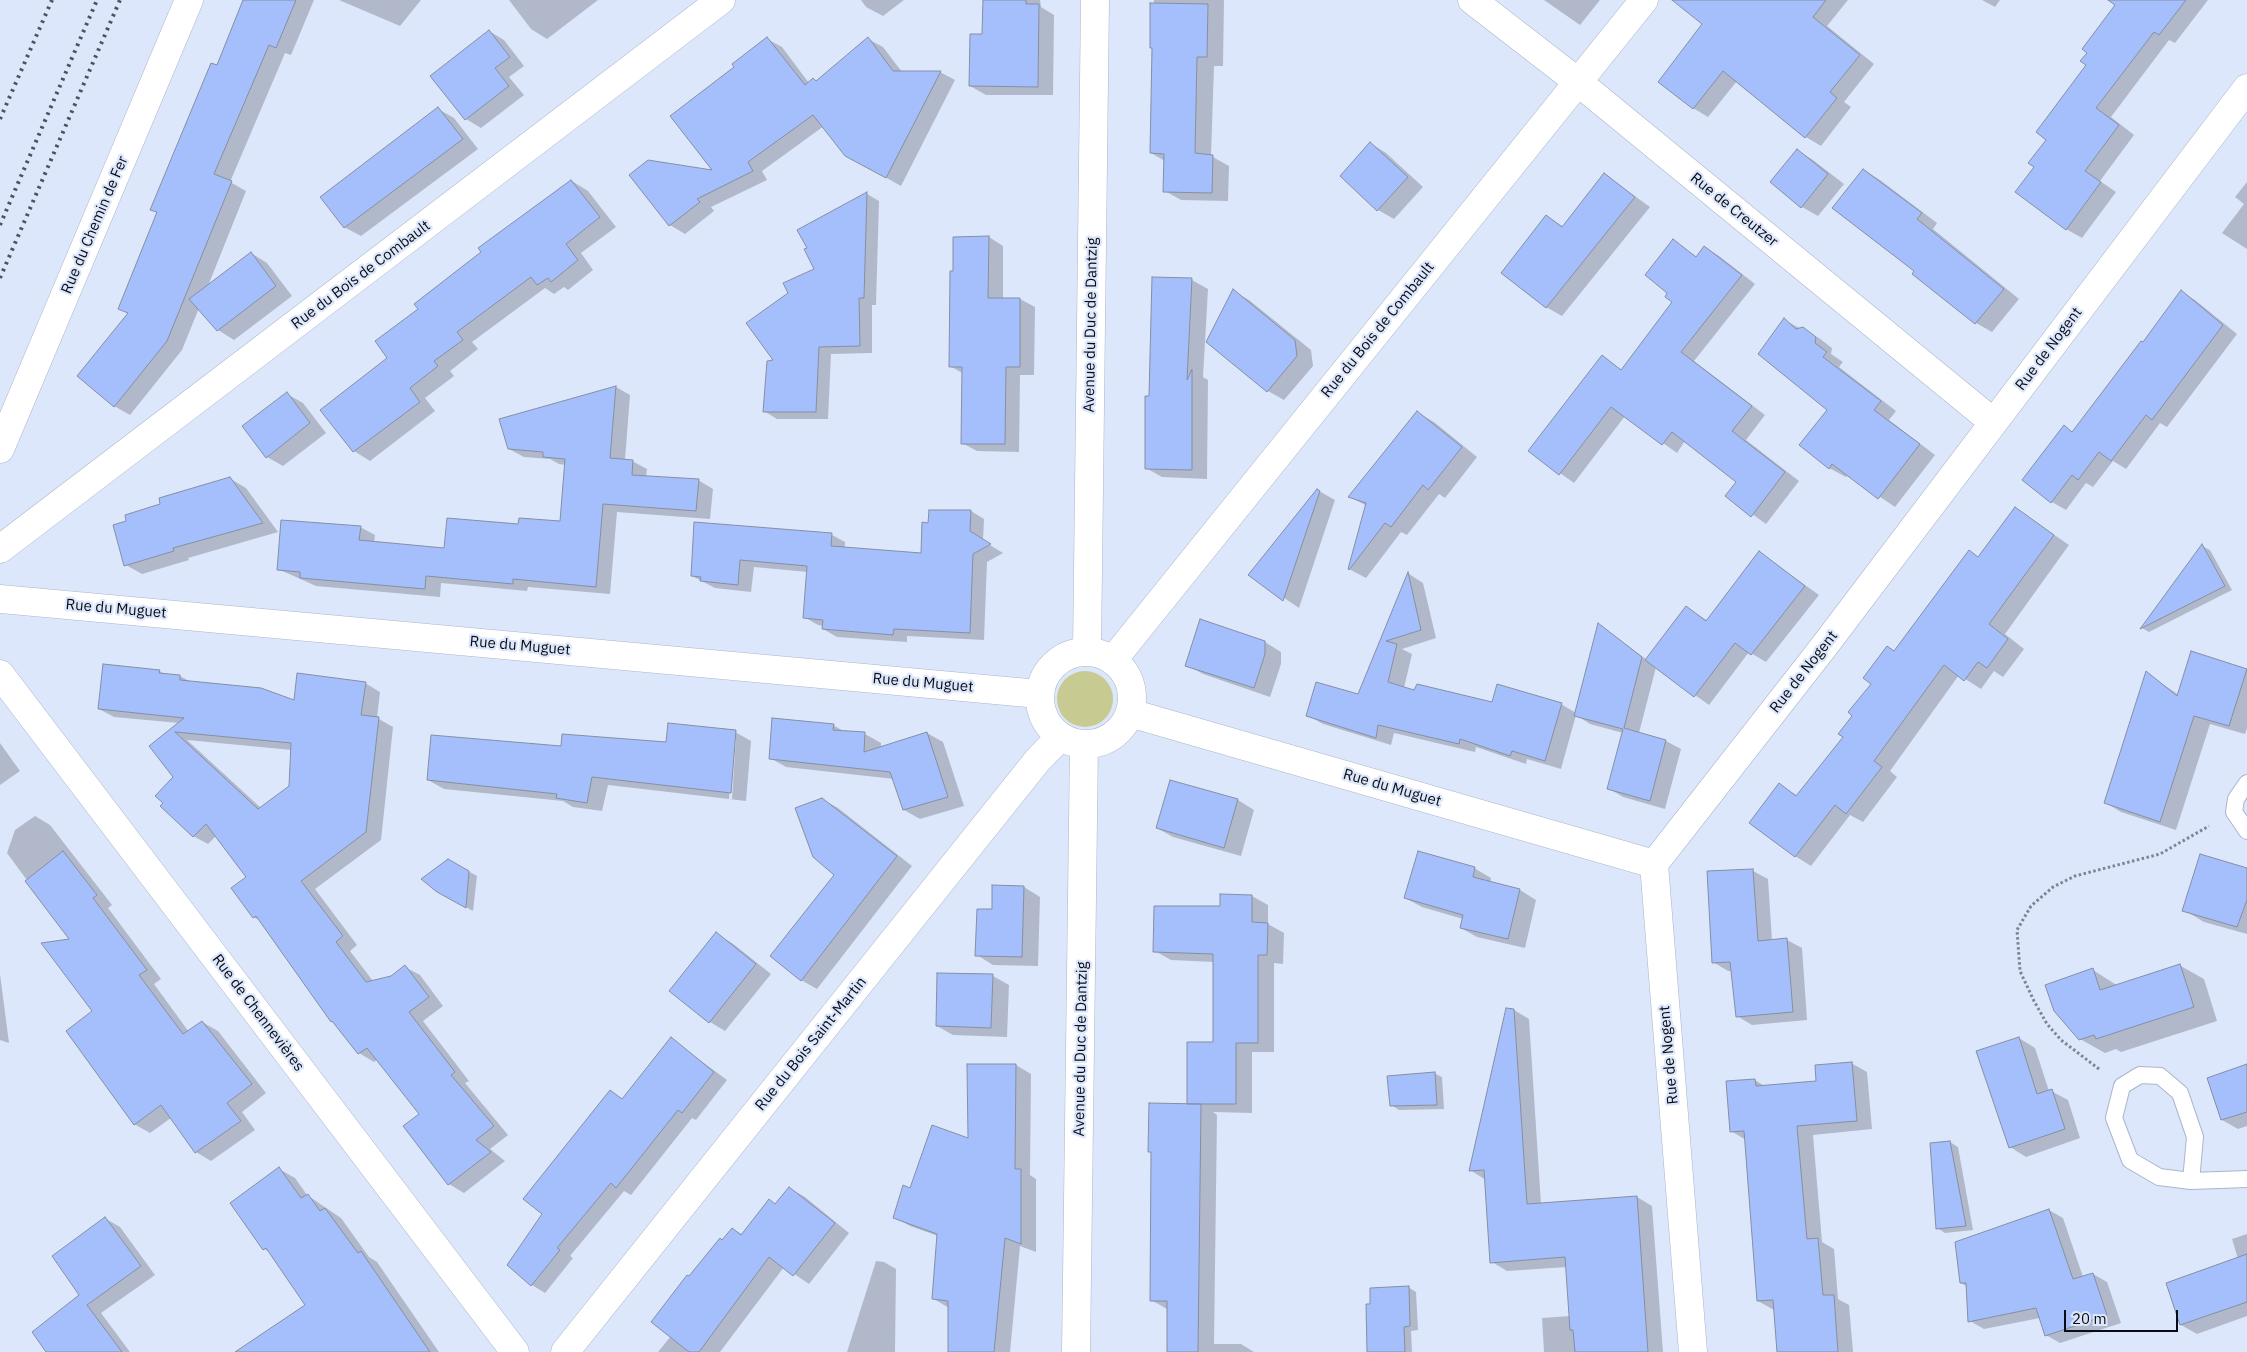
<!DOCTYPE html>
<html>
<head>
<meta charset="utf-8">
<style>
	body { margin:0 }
	#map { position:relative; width:2247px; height:1352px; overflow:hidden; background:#dde7fc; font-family:"IBM Plex Sans",sans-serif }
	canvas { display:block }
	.scale { position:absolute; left:2064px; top:1310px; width:114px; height:22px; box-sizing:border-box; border:2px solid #090c13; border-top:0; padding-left:6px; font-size:15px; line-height:18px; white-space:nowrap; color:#090c13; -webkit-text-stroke:4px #dde7fc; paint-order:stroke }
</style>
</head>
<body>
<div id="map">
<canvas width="2247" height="1352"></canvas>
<div class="scale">20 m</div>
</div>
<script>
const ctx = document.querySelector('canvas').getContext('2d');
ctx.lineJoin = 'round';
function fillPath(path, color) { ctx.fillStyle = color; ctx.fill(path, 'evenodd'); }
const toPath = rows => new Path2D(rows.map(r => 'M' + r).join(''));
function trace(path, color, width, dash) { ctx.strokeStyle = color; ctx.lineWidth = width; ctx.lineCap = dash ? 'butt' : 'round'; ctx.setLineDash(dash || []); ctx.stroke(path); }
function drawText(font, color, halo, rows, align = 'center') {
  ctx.font = font + ' "IBM Plex Sans",sans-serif'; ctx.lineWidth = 4.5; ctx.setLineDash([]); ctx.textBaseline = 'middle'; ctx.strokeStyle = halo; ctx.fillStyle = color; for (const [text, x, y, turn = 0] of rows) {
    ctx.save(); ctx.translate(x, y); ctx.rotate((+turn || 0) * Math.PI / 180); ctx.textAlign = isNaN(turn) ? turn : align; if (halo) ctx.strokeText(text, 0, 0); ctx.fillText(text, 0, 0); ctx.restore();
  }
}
const green = toPath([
	'1057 699a28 28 0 1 1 56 0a28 28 0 1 1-56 0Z'
]);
const shadow = toPath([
	[244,0,314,0,291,55,285,53,230,182,246,191,208,286,251,253,267,263,292,296,234,340,218,330,199,308,182,350,130,415,114,406,129,313,158,213,151,209,218,67],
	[339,0,421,0,400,26],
	[509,0,598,0,547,39,531,29],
	[861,0,904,0,883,16,866,7],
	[984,0,1040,0,1041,7,1054,15,1053,95,986,95,970,86,984,35],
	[1154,0,1224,0,1223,66,1214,66,1211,156,1229,166,1228,201,1181,200,1165,191,1165,161,1151,153],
	[1544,0,1600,0,1580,25],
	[1701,0,1848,0,1827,26,1874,64,1844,102,1851,107,1821,146,1806,137,1737,81,1708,117,1693,108,1704,23],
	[1982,0,2000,0,1995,7],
	[2109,0,2208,0,2175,43,2169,40,2111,117,2134,135,2100,181,2116,192,2082,238,2066,229,2036,167,2047,140,2088,65,2088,52,2116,6],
	[489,31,504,40,524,66,509,77,524,95,481,128,466,119,432,76],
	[767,39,782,47,809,83,813,79,817,81,868,39,883,47,902,72,940,72,955,80,901,186,862,164,824,126,762,171,767,180,711,207,714,211,685,234,670,225,631,175,715,171,736,67],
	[438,109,454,118,478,149,361,236,344,227],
	[1370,143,1386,153,1423,187,1394,219,1378,210],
	[1797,150,1813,160,1844,184,1818,216,1802,207],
	[1864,170,1880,180,1937,223,1933,229,2019,299,1992,332,1976,323,1914,273,1916,271],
	[1604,174,1650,207,1562,316,1546,307,1546,216,1564,227],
	[572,181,588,191,616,227,581,253,593,270,568,290,564,287,554,294,545,288,472,342,478,349,450,371,454,376,425,398,435,411,370,461,354,451,322,410,389,358,419,309],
	[2247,182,2247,249,2222,233,2244,204,2235,197],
	[867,194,879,201,876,305,872,305,872,353,831,354,828,419,777,419,764,411,789,294,815,270,808,248],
	[989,237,1003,246,1003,299,1020,299,1035,307,1034,375,1020,375,1019,452,977,451,962,443,964,374,950,366,955,272],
	[1673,241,1697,257,1705,247,1719,256,1755,284,1694,361,1765,415,1746,440,1799,481,1766,524,1727,496,1737,482,1685,441,1677,453,1625,416,1574,483,1529,451,1602,357,1622,370,1674,302,1669,293],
	[1192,280,1208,289,1203,377,1208,380,1207,479,1162,477,1146,468,1150,397],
	[1233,291,1249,300,1311,350,1313,366,1284,400,1268,391],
	[2181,292,2195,300,2237,334,2167,427,2160,423,2126,469,2113,461,2093,487,2086,483,2066,510,2052,502,2064,427,2073,432,2144,344],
	[1784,320,1819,338,1832,348,1831,354,1843,362,1839,367,1896,411,1889,420,1935,455,1895,507,1848,475,1846,477,1829,468,1828,409],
	[616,387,630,395,625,460,632,461,647,469,646,477,698,480,713,489,710,519,617,512,610,594,528,587,527,591,441,583,440,597,316,586,278,569,360,527,375,535,374,543,445,549,520,525,561,522,566,465,559,464,550,459,524,457,509,449],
	[287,394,303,403,326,433,283,466,267,457],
	[1418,413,1434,422,1477,457,1445,498,1439,494,1407,535,1401,532,1366,578,1349,569,1367,506,1350,497],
	[229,478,246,488,278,532,188,558,189,560,142,574,126,565,128,522,162,505],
	[1317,490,1335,500,1299,608,1250,575],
	[2015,508,2069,545,2005,634,2024,649,2003,677,1994,671,1981,689,1959,675,1890,771,1897,777,1863,822,1850,815,1811,866,1795,856,1780,785,1798,796,1844,737,1854,715,1895,652,1969,552,1978,557],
	[971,511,984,519,983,541,1003,553,987,562,984,640,907,636,907,642,837,637,823,629,823,626,818,625,804,617,808,572,754,567,751,592,715,588,692,576,695,523,832,535,845,542,845,548,923,554,929,524],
	[2202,546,2210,550,2232,590,2149,632,2142,628],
	[1760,553,1819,595,1766,662,1749,652,1709,705,1656,667,1639,733,1666,741,1681,749,1665,809,1623,797,1608,788,1623,733,1590,724,1576,715,1561,769,1527,759,1526,764,1476,747,1475,752,1394,733,1391,745,1323,724,1307,715,1359,695,1409,574,1423,583,1436,638,1402,649,1412,654,1404,688,1492,703,1561,704,1576,713,1599,625,1647,660,1686,607,1708,621],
	[1265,642,1281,652,1281,664,1270,697,1203,674,1187,665],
	[2192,653,2247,671,2247,728,2245,734,2210,724,2176,830,2121,812,2106,803,2146,673,2179,695],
	[159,671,165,674,180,676,191,682,296,702,365,683,380,692,377,718,393,727,381,840,315,889,357,945,350,951,373,981,391,977,405,967,420,975,443,1006,423,1021,469,1081,465,1083,508,1135,490,1149,505,1161,464,1193,449,1184,404,1127,421,1114,378,1059,374,1062,359,1053,336,1024,331,1021,261,921,253,917,248,877,216,836,208,844,193,836,174,778,150,746,179,723,114,717,99,709],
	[187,740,292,750,290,786,261,808],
	[833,725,845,732,865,734,881,743,881,748,927,733,943,742,964,806,920,819,904,810,894,779,786,767,770,758],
	[735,732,751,741,746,801,608,785,602,811,573,807,563,801,444,789,428,780,562,747,668,744],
	[734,737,736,737,732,799,729,799],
	[0,743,20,771,0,785],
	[1171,781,1238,800,1254,810,1241,856,1173,837,1157,828],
	[822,799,838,808,912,866,817,989,801,980,836,875],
	[35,816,50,825,112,905,108,908,161,979,154,984,189,1032,202,1022,218,1031,266,1093,242,1112,255,1130,211,1161,196,1152,171,1118,150,1133,134,1124,94,1012,71,940,7,853,15,830],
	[448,860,477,876,473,911,438,891],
	[1474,868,1491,878,1490,883,1520,890,1536,900,1525,948,1477,937,1461,928,1463,919,1422,907,1405,898],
	[2247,869,2247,934,2204,922,2184,910],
	[1753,871,1768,879,1772,941,1787,940,1802,948,1807,1020,1752,1025,1737,1016,1732,971,1728,971,1713,962],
	[1024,887,1040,897,1038,966,993,965,977,955,993,911],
	[1252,896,1268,905,1268,924,1284,933,1283,964,1274,963,1274,1052,1252,1052,1252,1113,1213,1112,1217,1115,1214,1344,1241,1344,1254,1352,1168,1352,1167,1309,1151,1300,1153,1153,1149,1151,1192,1105,1214,1043,1214,962,1171,960,1155,951,1221,908],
	[716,934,732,943,771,974,725,1031,710,1022],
	[2179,965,2204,979,2217,1021,2121,1052,2116,1049,2105,1053,2080,1039,2093,970,2118,986],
	[0,974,9,1043,0,1040],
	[993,976,1009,985,1007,1037,953,1035,937,1026],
	[1514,1010,1529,1019,1541,1204,1637,1197,1652,1206,1663,1352,1544,1352,1542,1318,1570,1316,1567,1267,1507,1271,1492,1262,1486,1180,1470,1170],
	[2019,1038,2035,1048,2049,1091,2051,1091,2068,1100,2080,1138,2026,1157,2010,1147],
	[671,1039,727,1080,696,1120,692,1118,631,1195,624,1191,570,1256,573,1258,545,1293,532,1285,544,1214,611,1092,623,1099],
	[1851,1063,1867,1072,1872,1129,1813,1135,1822,1242,1834,1249,1838,1299,1849,1305,1853,1352,1779,1352,1774,1310,1758,1301,1746,1140,1731,1131,1755,1080,1766,1087,1817,1082],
	[1016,1065,1031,1074,1030,1175,1036,1179,1036,1252,1020,1246,1010,1352,949,1352,949,1308,934,1299,938,1236,910,1226,894,1217,911,1190,969,1140],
	[2247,1066,2247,1126,2238,1129,2222,1120],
	[1434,1073,1442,1077,1444,1109,1399,1110,1391,1105],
	[1950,1142,1958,1147,1973,1230,1945,1233,1937,1228],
	[279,1169,295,1178,307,1195,341,1218,369,1257,377,1262,439,1352,243,1352,307,1305,271,1253,264,1249,231,1203],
	[789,1188,805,1197,849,1233,809,1284,784,1267,720,1352,658,1352,671,1336,689,1278,733,1229,743,1235,776,1205],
	[2049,1210,2063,1218,2083,1277,2093,1274,2107,1282,2121,1323,2060,1343,2046,1335,2040,1318,1984,1329,1970,1321,1968,1287,1961,1283],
	[106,1219,120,1227,155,1275,101,1313,130,1352,60,1352],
	[2247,1234,2247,1316,2197,1334,2181,1325,2238,1259,2232,1239],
	[876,1261,884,1262,896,1269,895,1352,847,1352],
	[1408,1287,1416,1292,1418,1330,1411,1331,1412,1352,1368,1352]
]);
const building = toPath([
	[243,0,296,0,276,48,269,45,214,174,232,181,167,341,114,407,77,376,128,313,118,309,157,212,150,210,211,63,217,65,243,0],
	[983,0,1026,0,1026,4,1039,4,1038,87,969,86,970,34,982,34,983,0],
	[1672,0,1826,0,1813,17,1860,55,1830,92,1837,98,1805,138,1723,71,1693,109,1658,82,1702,24,1672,0],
	[2108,0,2186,0,2159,35,2154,32,2096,108,2119,125,2085,171,2101,182,2066,230,2015,192,2034,167,2028,163,2046,140,2036,132,2086,65,2080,61,2087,53,2082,49,2115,5,2108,0],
	[1150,3,1208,4,1207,57,1197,57,1195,153,1213,155,1212,193,1163,192,1164,154,1150,153,1152,48,1150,48,1150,3],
	[489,30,510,57,495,68,509,86,465,120,430,76,489,30],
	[767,37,805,85,813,78,816,81,868,37,893,71,941,71,886,178,845,156,813,115,748,162,753,171,697,199,700,202,669,226,629,175,648,160,712,170,670,116,734,67,732,64,767,37],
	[438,107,463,139,344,228,320,197,438,107],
	[1370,142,1408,177,1377,211,1340,176,1370,142],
	[1797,149,1828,174,1801,208,1770,182,1797,149],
	[1863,169,1922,213,1917,219,2004,289,1975,324,1912,274,1914,271,1832,208,1863,169],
	[1604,173,1635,197,1546,308,1501,273,1546,215,1562,227,1604,173],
	[571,180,600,217,566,244,578,260,551,282,548,278,537,285,531,277,457,332,463,340,434,361,438,366,410,388,420,402,353,452,320,410,387,358,375,341,418,309,414,304,481,252,478,248,571,180],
	[867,192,864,298,859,298,860,346,819,347,816,412,763,412,767,361,773,360,746,323,788,293,783,283,814,269,804,249,807,248,797,230,867,192],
	[989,236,988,298,1020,298,1020,367,1006,367,1005,444,961,444,962,367,949,367,950,271,953,271,953,237,989,236],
	[1673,239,1696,257,1704,246,1742,275,1681,352,1752,406,1732,431,1785,472,1751,517,1725,496,1736,482,1672,432,1662,445,1611,407,1559,475,1528,451,1602,355,1621,370,1672,302,1665,297,1667,293,1645,275,1673,239],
	[251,252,276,286,217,331,189,299,251,252],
	[1152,277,1192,278,1187,380,1192,369,1192,470,1145,469,1145,396,1149,396,1152,277],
	[1233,289,1295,340,1297,356,1267,392,1206,342,1233,289],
	[2181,290,2223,325,2152,420,2146,415,2111,461,2099,452,2078,480,2072,475,2051,503,2022,480,2064,425,2072,432,2141,341,2143,342,2181,290],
	[1784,318,1796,329,1803,327,1816,337,1815,343,1827,352,1823,357,1881,401,1874,410,1920,444,1878,499,1832,464,1829,469,1799,445,1827,410,1758,354,1784,318],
	[616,386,610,458,633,460,632,475,699,479,696,511,603,504,596,587,513,579,513,584,426,576,425,589,300,578,300,572,277,570,281,520,361,526,359,540,444,548,447,518,518,524,519,518,560,521,565,459,543,457,543,452,508,449,499,419,616,386],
	[287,392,310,423,266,458,242,426,287,392],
	[1417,411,1462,447,1428,490,1423,485,1391,527,1385,523,1349,570,1348,569,1366,503,1348,497,1417,411],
	[230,477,263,523,173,548,174,551,124,566,113,525,126,521,125,515,160,504,159,498,230,477],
	[1317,489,1320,491,1283,601,1248,575,1317,489],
	[2015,507,2054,535,1989,624,2008,639,1987,668,1978,662,1964,681,1944,665,1874,761,1882,767,1846,814,1835,805,1795,857,1749,823,1779,783,1796,796,1843,737,1838,734,1852,716,1848,712,1871,684,1863,678,1887,646,1894,651,1969,550,1978,557,2015,507],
	[929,510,971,510,970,531,991,544,973,554,970,633,894,629,893,635,822,629,823,620,803,618,807,566,740,560,738,585,700,581,701,577,691,576,694,522,832,533,831,546,921,553,922,522,928,523,929,510],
	[2202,544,2225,586,2140,629,2202,544],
	[1759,551,1805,586,1751,655,1735,643,1694,697,1645,660,1686,606,1706,621,1759,551],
	[1408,572,1421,630,1386,641,1397,644,1388,682,1414,690,1417,684,1492,702,1497,684,1562,703,1545,761,1512,751,1510,756,1460,739,1459,744,1378,725,1376,738,1306,716,1316,682,1358,694,1408,572],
	[1200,619,1265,641,1265,654,1254,688,1185,666,1200,619],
	[1598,623,1642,657,1624,728,1666,740,1650,801,1607,789,1623,729,1574,716,1598,623],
	[2191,651,2247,669,2229,726,2194,716,2160,822,2104,803,2146,671,2177,696,2191,651],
	[103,664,160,670,159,673,180,675,180,680,261,688,294,700,297,673,366,682,361,715,379,717,366,832,301,881,343,936,336,942,366,982,391,976,405,965,429,997,409,1012,455,1072,451,1075,494,1126,476,1140,491,1152,448,1185,403,1126,419,1114,367,1048,358,1054,332,1021,331,1022,256,916,253,918,231,888,246,877,206,824,193,837,160,806,163,803,155,796,173,777,149,746,184,718,98,709,103,664],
	[175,732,291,743,289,786,258,809,175,732],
	[772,718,834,724,833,730,865,732,864,752,927,732,948,797,903,810,890,772,769,759,772,718],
	[668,723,736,730,731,793,592,777,587,803,556,798,557,794,427,780,431,735,561,746,562,734,666,742,668,723],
	[1170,780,1238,799,1224,848,1156,828,1170,780],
	[822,798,897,856,801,981,770,956,834,875,813,857,795,808,822,798],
	[63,851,97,895,93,898,147,970,139,975,183,1034,202,1021,252,1084,227,1103,241,1121,195,1153,161,1105,134,1125,66,1031,92,1011,41,943,69,939,25,881,63,851],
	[1418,851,1475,867,1473,877,1520,889,1508,939,1460,928,1463,915,1404,898,1418,851],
	[2200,854,2247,868,2247,900,2237,927,2182,911,2200,854],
	[448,859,469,871,466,908,437,892,421,879,448,859],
	[1753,869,1758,941,1787,938,1793,1012,1736,1017,1730,962,1712,963,1707,871,1753,869],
	[992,885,1024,886,1022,957,975,956,977,909,992,909,992,885],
	[1220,894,1252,895,1252,922,1268,923,1267,955,1258,955,1258,1043,1236,1043,1236,1104,1187,1104,1187,1042,1213,1042,1213,954,1153,952,1154,906,1220,906,1220,894],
	[716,932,756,964,709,1023,669,991,716,932],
	[2180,964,2194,1007,2096,1039,2094,1035,2079,1040,2054,1011,2045,985,2093,968,2100,990,2180,964],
	[937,973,993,974,991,1028,936,1026,937,973],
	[1506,1008,1514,1009,1527,1204,1637,1196,1648,1352,1575,1352,1573,1330,1570,1330,1565,1257,1490,1263,1484,1170,1469,1171,1506,1008],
	[671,1037,714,1072,682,1113,678,1110,616,1188,611,1183,557,1248,560,1250,531,1286,507,1265,542,1214,523,1199,610,1090,622,1099,671,1037],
	[2019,1037,2037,1094,2052,1089,2065,1129,2009,1148,1976,1051,2019,1037],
	[1852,1062,1857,1121,1797,1126,1807,1239,1818,1238,1823,1295,1834,1295,1838,1352,1777,1352,1773,1300,1757,1301,1744,1131,1730,1132,1726,1081,1755,1079,1756,1086,1816,1081,1815,1065,1852,1062],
	[967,1064,1016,1064,1015,1169,1021,1169,1021,1244,1005,1238,994,1352,948,1352,948,1301,932,1299,937,1234,893,1218,903,1185,910,1188,932,1125,968,1138,967,1064],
	[2247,1064,2247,1112,2221,1120,2207,1078,2247,1064],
	[1435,1072,1437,1105,1390,1106,1387,1076,1435,1072],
	[1149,1103,1201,1104,1198,1352,1167,1352,1167,1301,1150,1301,1151,1152,1148,1152,1149,1103],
	[1950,1141,1966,1226,1936,1229,1930,1143,1950,1141],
	[279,1167,301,1198,308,1194,320,1211,325,1208,358,1253,361,1251,430,1352,235,1352,305,1305,266,1248,263,1250,230,1203,279,1167],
	[789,1187,835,1223,793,1276,769,1257,699,1352,689,1352,651,1322,687,1275,689,1276,720,1238,722,1240,732,1228,741,1235,769,1199,775,1204,789,1187],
	[2049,1209,2073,1279,2093,1273,2107,1315,2045,1336,2036,1308,1968,1322,1966,1283,1960,1283,1955,1242,2049,1209],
	[105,1217,141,1266,87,1305,122,1352,46,1352,32,1332,79,1295,52,1256,105,1217],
	[2247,1254,2247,1302,2180,1325,2166,1283,2247,1254],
	[1409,1286,1410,1326,1404,1327,1405,1352,1367,1352,1366,1304,1370,1304,1370,1288,1409,1286]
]);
const path = toPath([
	[2099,1069,2061,1040,2047,1024,2034,1001,2020,971,2017,930,2031,906,2053,887,2075,876,2160,854,2209,826]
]);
const service = toPath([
	[2247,783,2236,799,2234,812,2247,831],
	[2191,1181,2195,1137,2180,1093,2160,1076,2140,1075,2122,1086,2114,1118,2130,1160,2159,1177,2191,1181,2247,1179]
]);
const minor = toPath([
	[1472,0,1578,82,1993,422],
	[0,449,189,0],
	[0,549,721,0],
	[0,599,1039,694],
	[1087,651,1095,0],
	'1040 698a46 46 0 1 1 92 0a46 46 0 1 1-92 0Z',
	[1113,660,1644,0],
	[0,674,515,1352],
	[1130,713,1654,864],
	[565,1352,1037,761,1060,737],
	[1076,1352,1084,745],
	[1693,1352,1654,864,1822,649,2247,88]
]);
const rail = toPath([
	[0,119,52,0],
	[0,225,97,0],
	[0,278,120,0]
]);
const streetNames = [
	["Rue de Creutzer",1734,210,39],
	["Rue du Chemin de Fer",95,225,-67],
	["Rue du Bois de Combault",361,275,-37],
	["Avenue du Duc de Dantzig",1091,325,-89],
	["Rue du Bois de Combault",1378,330,-51],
	["Rue de Nogent",2049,349,-53],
	["Rue du Muguet",116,609,5],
	["Rue du Muguet",520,646,5],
	["Rue de Nogent",1804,672,-52],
	["Rue du Muguet",923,683,5],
	["Rue du Muguet",1392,788,16],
	["Rue de Chennevières",258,1013,53],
	["Rue du Bois Saint-Martin",811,1044,-51],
	["Avenue du Duc de Dantzig",1081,1049,-89],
	["Rue de Nogent",1669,1055,-95]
];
fillPath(green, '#c7ca91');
fillPath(shadow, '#0003');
fillPath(building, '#a4bffc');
trace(building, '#858ea2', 1);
trace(service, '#abb5ca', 18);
trace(minor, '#abb5ca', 29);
trace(path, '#7e8493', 3, [2.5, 2.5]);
trace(service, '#fff', 16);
trace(minor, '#fff', 28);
trace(rail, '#4d525d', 4, [2.5, 5]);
drawText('15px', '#090c13', '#dde7fc', streetNames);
</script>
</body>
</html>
